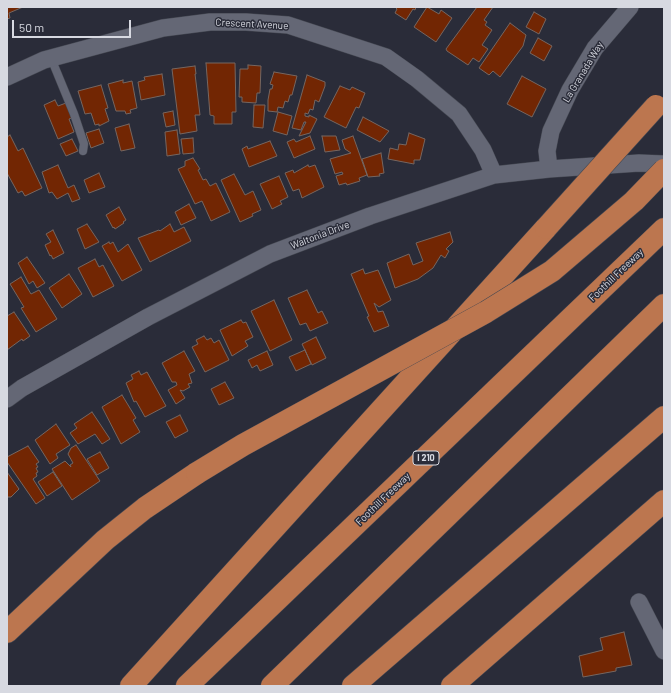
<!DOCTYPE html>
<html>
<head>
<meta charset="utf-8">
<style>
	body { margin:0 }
	#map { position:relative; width:671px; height:693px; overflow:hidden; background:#2a2c39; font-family:Barlow,sans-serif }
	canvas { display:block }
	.frame { position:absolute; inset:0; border:8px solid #d7d9e1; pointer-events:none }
	.scale { position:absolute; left:12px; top:20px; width:119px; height:18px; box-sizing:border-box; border:2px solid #d7d9e1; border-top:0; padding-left:5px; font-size:12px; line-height:14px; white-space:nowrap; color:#d7d9e1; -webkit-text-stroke:3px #2a2c39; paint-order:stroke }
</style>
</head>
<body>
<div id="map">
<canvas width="671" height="693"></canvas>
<div class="frame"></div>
<div class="scale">50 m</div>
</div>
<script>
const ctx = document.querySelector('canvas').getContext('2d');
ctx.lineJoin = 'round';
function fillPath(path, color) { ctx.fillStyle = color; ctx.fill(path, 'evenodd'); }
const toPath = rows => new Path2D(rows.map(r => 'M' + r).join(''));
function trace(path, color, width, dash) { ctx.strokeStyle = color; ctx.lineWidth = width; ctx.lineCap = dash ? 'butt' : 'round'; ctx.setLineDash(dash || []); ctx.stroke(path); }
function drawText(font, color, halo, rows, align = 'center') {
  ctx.font = font + ' Barlow,sans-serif'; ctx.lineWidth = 3; ctx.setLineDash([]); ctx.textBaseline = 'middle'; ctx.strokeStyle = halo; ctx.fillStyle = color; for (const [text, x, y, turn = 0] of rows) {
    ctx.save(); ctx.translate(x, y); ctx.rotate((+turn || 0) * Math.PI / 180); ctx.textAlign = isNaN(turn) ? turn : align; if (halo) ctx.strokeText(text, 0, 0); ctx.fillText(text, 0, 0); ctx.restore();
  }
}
const building = toPath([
	[7,7,23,7,9,13,10,18,7,19,7,7],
	[395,7,416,7,415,10,413,9,406,20,395,13,397,9,395,7],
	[427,7,439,14,441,10,452,18,436,42,414,27,427,7],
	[477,7,493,7,484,20,487,22,485,25,492,30,482,45,488,49,479,62,473,58,468,65,447,51,446,49,477,7],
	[534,12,546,19,539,34,526,27,534,12],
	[510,23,526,35,523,46,500,77,493,71,489,75,479,68,510,23],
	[538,38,552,46,544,61,530,53,538,38],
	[206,63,235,63,236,112,232,112,232,124,214,124,214,116,210,115,206,63],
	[248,65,261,66,260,93,257,93,256,103,242,102,242,97,239,97,240,69,248,69,248,65],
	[195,66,196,74,195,74,200,115,195,115,197,131,180,134,172,69,195,66],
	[274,72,297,76,292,95,290,95,288,102,285,101,283,108,278,107,277,112,268,111,268,100,270,89,272,89,273,85,270,84,274,72],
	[162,74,165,95,141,100,138,82,145,80,144,77,162,74],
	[307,75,325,82,325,86,319,102,315,100,313,110,310,109,308,114,305,113,305,116,309,117,309,115,317,119,310,133,299,136,306,122,304,122,301,130,292,128,307,75],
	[522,76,546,89,532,117,507,104,522,76],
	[123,80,123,83,132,81,137,108,130,110,131,113,126,114,125,111,116,111,108,84,123,80],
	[101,85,108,108,105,109,109,121,99,126,99,124,95,125,91,113,85,114,78,91,101,85],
	[340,86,350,90,352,87,365,93,359,108,356,107,346,128,324,117,340,86],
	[55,100,58,106,66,103,72,118,69,119,74,132,58,139,44,105,55,100],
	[254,105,265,105,263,128,253,127,254,105],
	[173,111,175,125,166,127,163,113,173,111],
	[278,112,292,116,287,135,273,131,278,112],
	[363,117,389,131,380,142,357,130,363,117],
	[129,124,135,148,121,151,115,128,129,124],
	[99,129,104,143,91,148,86,133,99,129],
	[177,130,180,154,167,156,165,132,177,130],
	[409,133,425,139,420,160,414,160,414,164,388,159,390,148,398,150,399,144,406,145,409,133],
	[10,135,18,151,23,148,42,188,25,196,22,191,18,193,7,173,7,137,10,135],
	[310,136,315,149,294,158,287,142,294,139,296,142,310,136],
	[322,136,336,136,340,150,325,152,322,136],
	[353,136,367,175,359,178,360,181,347,185,346,183,339,185,336,176,343,174,342,172,335,174,330,159,351,153,345,149,342,140,353,136],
	[193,138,194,153,183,154,181,139,193,138],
	[72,139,78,151,66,156,60,144,72,139],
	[270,141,277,156,249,167,242,149,247,146,248,149,270,141],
	[381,153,384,173,379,174,380,176,368,177,362,159,381,153],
	[193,158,200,169,198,170,203,180,206,179,210,186,216,183,230,212,211,221,202,201,195,204,178,169,185,166,185,161,193,158],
	[58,165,68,188,74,185,80,199,72,202,68,193,57,199,52,192,49,193,42,172,58,165],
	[308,165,309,167,315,165,324,187,302,198,299,189,293,191,285,173,293,170,294,173,308,165],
	[99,173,105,187,89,193,84,180,99,173],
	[234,174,245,195,253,191,261,210,252,214,253,216,240,222,221,180,234,174],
	[279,176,288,197,280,201,282,204,272,209,260,184,279,176],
	[189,204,196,218,181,225,175,212,189,204],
	[119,207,126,220,123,222,124,223,115,229,114,227,113,228,106,215,119,207],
	[87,224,99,242,85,249,77,229,87,224],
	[170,224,174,232,184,227,191,241,150,262,138,238,159,230,160,231,170,224],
	[53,230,64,253,53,259,51,255,50,256,45,245,51,242,46,234,53,230],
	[450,232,453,242,446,249,449,251,445,258,441,255,433,268,418,279,395,288,387,263,409,254,413,265,423,261,416,243,450,232],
	[109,242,110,244,113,242,118,252,128,244,142,270,122,281,102,246,109,242],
	[27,257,45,283,37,288,33,281,29,284,18,263,27,257],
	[95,259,99,267,103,265,114,286,93,297,78,268,95,259],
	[363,269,365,274,378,270,391,300,379,307,374,303,378,312,383,311,389,326,374,332,367,317,369,316,351,274,363,269],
	[69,274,82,294,62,308,49,288,69,274],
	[21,277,31,294,39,290,57,319,36,332,21,308,24,307,10,284,21,277],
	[307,290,318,313,322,311,328,323,310,331,306,323,300,325,288,298,307,290],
	[274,300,292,340,270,351,251,311,274,300],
	[14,312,30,336,23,341,22,339,7,350,7,316,14,312],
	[241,320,243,323,246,322,253,337,245,341,248,346,232,356,220,330,241,320],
	[204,336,207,340,211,338,214,343,219,340,229,360,205,372,192,347,198,344,196,340,204,336],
	[316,337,326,358,312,365,302,344,316,337],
	[305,350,311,364,296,371,289,357,305,350],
	[184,351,195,371,189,374,192,383,188,384,190,387,183,391,180,390,185,398,176,404,168,390,177,385,176,382,172,382,162,363,184,351],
	[267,351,273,365,260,371,257,365,252,368,248,360,267,351],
	[139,371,141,375,147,372,166,406,145,417,136,401,134,402,126,383,133,379,131,375,139,371],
	[225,382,234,398,219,405,211,389,225,382],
	[122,395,136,418,133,420,140,432,121,444,102,407,122,395],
	[92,412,110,439,102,444,95,434,78,444,70,433,77,428,74,424,92,412],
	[180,415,188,431,175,438,166,422,180,415],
	[56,424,70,445,56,454,58,458,50,464,35,440,56,424],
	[76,445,100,481,72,500,52,469,65,461,71,467,70,465,73,463,68,454,71,448,76,445],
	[28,446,39,462,36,464,38,467,36,468,38,472,36,473,37,476,33,479,45,498,36,504,7,462,7,457,28,446],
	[100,452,109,468,97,475,87,459,100,452],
	[7,472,19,489,11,497,7,497,7,472],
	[53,472,62,486,47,496,38,482,53,472],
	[624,632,632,665,616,668,616,671,583,677,579,656,603,650,600,638,624,632]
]);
const service = toPath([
	[51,58,74,114,84,144,83,151]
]);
const minor = toPath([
	[7,77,44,60,163,28,210,22,246,22,288,25,386,57,417,79,459,114,483,150,494,175],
	[549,169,547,151,551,131,570,90,595,48,630,7],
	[7,399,22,388,148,317,270,254,370,216,494,175,549,169,639,163,664,164],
	[639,602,664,651]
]);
const motorway = toPath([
	[7,632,105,540,145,508,197,473],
	[131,686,546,228],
	[187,686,664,229],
	[272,686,664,305],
	[353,686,664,417],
	[452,686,664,501]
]);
const motorwayBridge = toPath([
	[546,228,656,106],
	[197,473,243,445,486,312,552,271,634,201,664,170]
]);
const shields = [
	[426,458,26]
];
const shieldNames = [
	["I 210",426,458]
];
const streetNames = [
	["Crescent Avenue",252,24,3],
	["La Granada Way",583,72,-59],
	["Waltonia Drive",320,235,-21],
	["Foothill Freeway",616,275,-44],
	["Foothill Freeway",383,499,-44]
];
fillPath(building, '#722603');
trace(building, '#766660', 1);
trace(service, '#454852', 9);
trace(minor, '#454852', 18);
trace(motorway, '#454852', 23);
trace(service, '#646775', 8);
trace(minor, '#646775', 17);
trace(motorway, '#bc764f', 22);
trace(motorwayBridge, '#454852', 23, []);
trace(motorwayBridge, '#bc764f', 22);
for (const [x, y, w] of shields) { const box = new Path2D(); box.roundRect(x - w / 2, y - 7, w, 14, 3); ctx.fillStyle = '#2a2c39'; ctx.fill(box); trace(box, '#d7d9e1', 1); }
drawText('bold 9px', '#d7d9e1', null, shieldNames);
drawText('10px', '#d7d9e1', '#2a2c39', streetNames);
</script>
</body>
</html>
